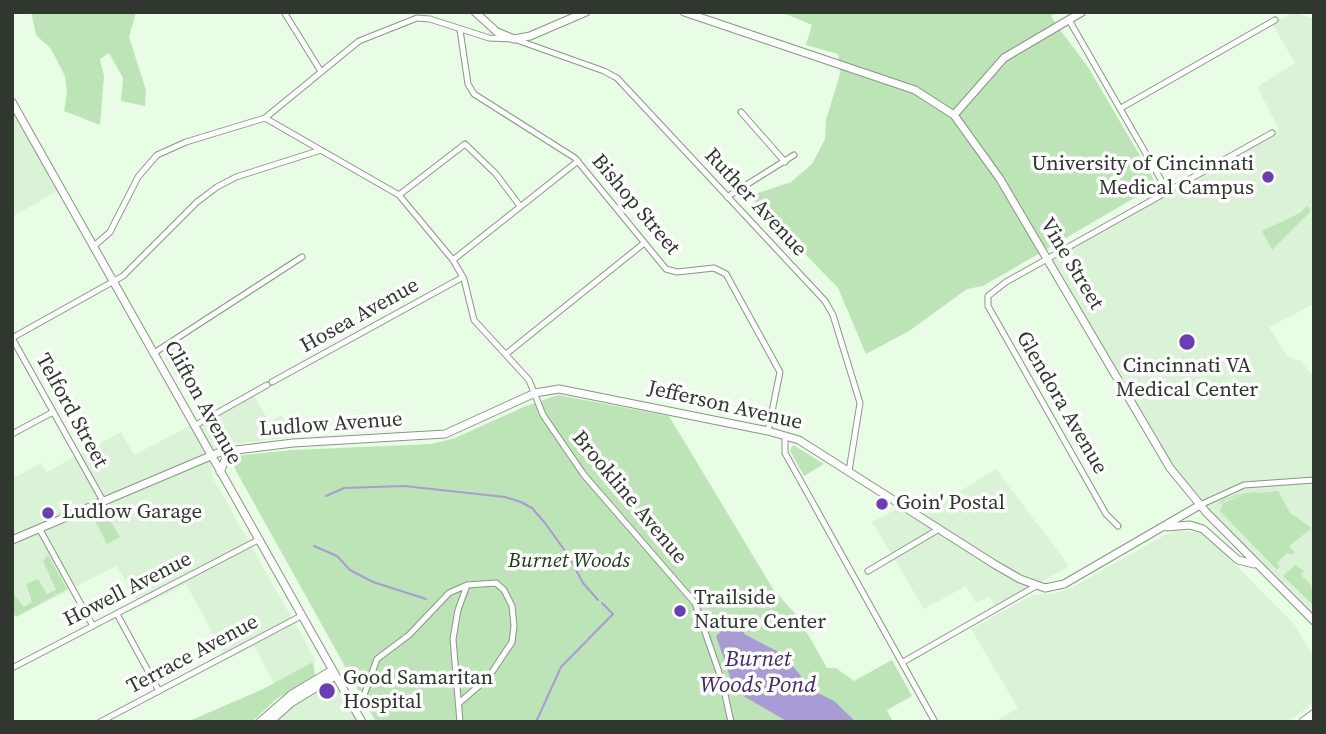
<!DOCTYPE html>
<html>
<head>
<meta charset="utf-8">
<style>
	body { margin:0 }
	#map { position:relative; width:1326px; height:734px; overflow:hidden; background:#e9fde6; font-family:"Source Serif 4",serif }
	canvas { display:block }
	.frame { position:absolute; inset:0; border:14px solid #2f372e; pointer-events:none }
</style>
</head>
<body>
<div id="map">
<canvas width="1326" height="734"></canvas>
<div class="frame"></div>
</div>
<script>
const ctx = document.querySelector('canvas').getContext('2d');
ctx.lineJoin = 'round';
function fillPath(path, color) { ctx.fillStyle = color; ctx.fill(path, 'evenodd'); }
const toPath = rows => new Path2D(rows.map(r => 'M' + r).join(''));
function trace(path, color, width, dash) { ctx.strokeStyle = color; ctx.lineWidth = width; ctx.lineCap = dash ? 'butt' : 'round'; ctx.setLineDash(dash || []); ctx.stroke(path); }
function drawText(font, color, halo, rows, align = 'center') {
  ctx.font = font + ' "Source Serif 4",serif'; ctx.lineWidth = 7; ctx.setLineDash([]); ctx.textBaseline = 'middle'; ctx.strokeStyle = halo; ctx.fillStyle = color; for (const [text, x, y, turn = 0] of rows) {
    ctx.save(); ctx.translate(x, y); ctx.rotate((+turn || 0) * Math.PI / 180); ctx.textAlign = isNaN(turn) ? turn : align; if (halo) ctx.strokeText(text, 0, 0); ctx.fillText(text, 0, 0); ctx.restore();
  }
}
const built = toPath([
	[1293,12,1314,19,1314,304,1269,327,1287,356,1301,361,1314,378,1314,621,1170,468,1048,260,1279,129,1257,87,1295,63,1272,24],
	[12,102,61,189,12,217],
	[253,393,269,422,281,415,294,437,216,446,210,455,211,469,214,480,316,661,274,683,254,646,227,660,186,584,140,607,117,566,16,617,12,613,12,470,16,477,41,463,47,472,121,432,134,455],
	[996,469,1069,566,997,608,989,596,976,603,966,586,924,609,872,522,897,509,915,519],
	[1180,530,1200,533,1215,544,1294,624,1314,657,1314,703,1287,722,994,722,1018,708,971,629,1033,595,1057,593,1073,587,1163,536],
	[335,676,362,722,270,722]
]);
const green = toPath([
	[31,12,136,12,129,37,146,90,145,106,121,101,123,78,109,53,100,59,104,76,100,125,64,111,67,93,65,76,51,49,36,35],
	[781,12,1057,12,1051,16,1058,27,1088,67,1157,185,983,286,967,289,909,331,866,354,838,288,752,199,758,193,791,182,812,164,825,139,826,120,840,74,838,54,806,45,812,25],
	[1307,206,1311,211,1272,250,1262,231,1300,213],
	[177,346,185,363,177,377,164,354],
	[558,395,669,416,773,589,798,617,827,668,836,668,854,681,892,660,912,696,887,710,893,722,376,722,230,460,234,456,292,450,431,444,455,438,526,406],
	[792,446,795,446,824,464,804,476,790,451],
	[1277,488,1247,494,1278,491,1290,513,1312,528,1289,546,1295,552,1292,555,1287,553,1277,563,1280,566,1277,570,1220,511,1223,503,1245,494,1226,500,1217,506,1222,500,1236,495],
	[104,510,120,537,107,544,92,515],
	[48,555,67,589,16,617,12,610,12,592,24,607,32,602,26,584,38,579,47,594,56,590,43,561],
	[1295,565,1304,571,1301,575,1311,585,1314,606,1283,576],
	[313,662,315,675,275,700,252,722,187,722,263,689]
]);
const water = toPath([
	[730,624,735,624,746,635,784,655,812,690,834,701,856,722,788,722,735,691,716,636]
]);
const stream = toPath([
	[326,496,344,488,404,486,505,497,521,502,532,508,545,523,568,555,583,583,598,600],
	[314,546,337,556,350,570,373,582,426,599],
	[536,722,561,667,613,614,602,603]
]);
const street = toPath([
	[284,12,320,70],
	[1069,20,1168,192],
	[460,30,468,84,474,94,575,158,666,269,677,272,714,268,726,274,780,372,768,431],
	[1121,108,1275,20],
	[741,112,785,162],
	[265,118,399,195,453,260,464,279,474,320,529,380,543,415,584,475,695,603,722,681,731,722],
	[399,195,465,144,496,174,520,206],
	[727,197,794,155],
	[94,246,110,232,138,177,157,155,186,142,265,118,359,41,417,18,430,19,489,38,514,39,604,71,617,78,825,301,833,315,860,403,849,471],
	[453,260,578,161],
	[12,338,123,276,197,202,217,187,236,177,321,150],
	[12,338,103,501],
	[154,353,302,257],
	[506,354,643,244],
	[272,382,463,277],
	[194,426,267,385],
	[12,434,53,412],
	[785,436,785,453,935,722],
	[1200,505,1244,485,1314,480],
	[1118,526,1106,514,988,306,988,296,1006,282,1272,133],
	[39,528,93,626],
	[868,571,939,529],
	[117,614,159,691],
	[903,662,1036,586],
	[12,668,258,540],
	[353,706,363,698,377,659,409,635,449,593,467,585,496,583,504,590,512,606,514,626,512,642,488,678,459,703],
	[100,722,301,616],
	[460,722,453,639,458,610,467,585]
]);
const secondary = toPath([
	[475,12,497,32,514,39,530,36,586,12],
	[684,12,915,90,954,115,1000,179,1170,468,1206,512,1314,621],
	[12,102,362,722],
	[954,115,1004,58,1082,12],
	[220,472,226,458,235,450],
	[1167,527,1190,525,1203,529,1238,560,1254,564],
	[12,540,220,452,293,443,445,434,535,393,559,389,768,431,799,440,994,564,1020,579,1045,588,1064,584,1200,505],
	[260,722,292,694,332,670],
	[270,722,291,703,335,676]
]);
const primary = toPath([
	[1303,722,1314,714]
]);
const markers = [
	[1268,177,7,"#6a3eb6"],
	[1187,342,9,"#6a3eb6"],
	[882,504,7,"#6a3eb6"],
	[48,513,7,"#6a3eb6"],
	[680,611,7,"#6a3eb6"],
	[327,691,9,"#6a3eb6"]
];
const poiNames = [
	["University of Cincinnati",1254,165,"right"],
	["Medical Campus",1254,189,"right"],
	["Cincinnati VA",1187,367,"center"],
	["Medical Center",1187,391,"center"],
	["Goin' Postal",896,504],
	["Ludlow Garage",62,513],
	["Trailside",694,599],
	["Nature Center",694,623],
	["Good Samaritan",343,679],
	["Hospital",343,703]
];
const streetNames = [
	["Ruther Avenue",755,203,47],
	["Bishop Street",635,205,50],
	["Vine Street",1071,264,59],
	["Hosea Avenue",360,316,-29],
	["Clifton Avenue",202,403,61],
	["Glendora Avenue",1061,403,60],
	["Jefferson Avenue",725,406,13],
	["Telford Street",71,411,61],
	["Ludlow Avenue",331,425,-4],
	["Brookline Avenue",629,498,50],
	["Howell Avenue",128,590,-27],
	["Terrace Avenue",193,655,-28]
];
const parkNames = [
	["Burnet Woods",569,562]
];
const waterNames = [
	["Burnet",758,660],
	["Woods Pond",758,686]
];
fillPath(built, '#daf2d6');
fillPath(green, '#bce4b6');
fillPath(water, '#a99bd5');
trace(stream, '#a99bd5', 2);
trace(street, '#869883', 7);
trace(secondary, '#869883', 9);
trace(primary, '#869883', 10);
trace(street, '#fff', 5);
trace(secondary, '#fff', 7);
trace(primary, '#fff', 8);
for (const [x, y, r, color] of markers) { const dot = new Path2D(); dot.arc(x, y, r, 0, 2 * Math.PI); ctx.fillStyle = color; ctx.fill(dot); trace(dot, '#fff', 2.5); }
drawText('21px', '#2f372e', '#fff', poiNames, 'left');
drawText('21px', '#2f372e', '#fff', streetNames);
drawText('italic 21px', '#14400d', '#fff', parkNames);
drawText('italic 23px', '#40286d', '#fff', waterNames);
</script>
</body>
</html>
